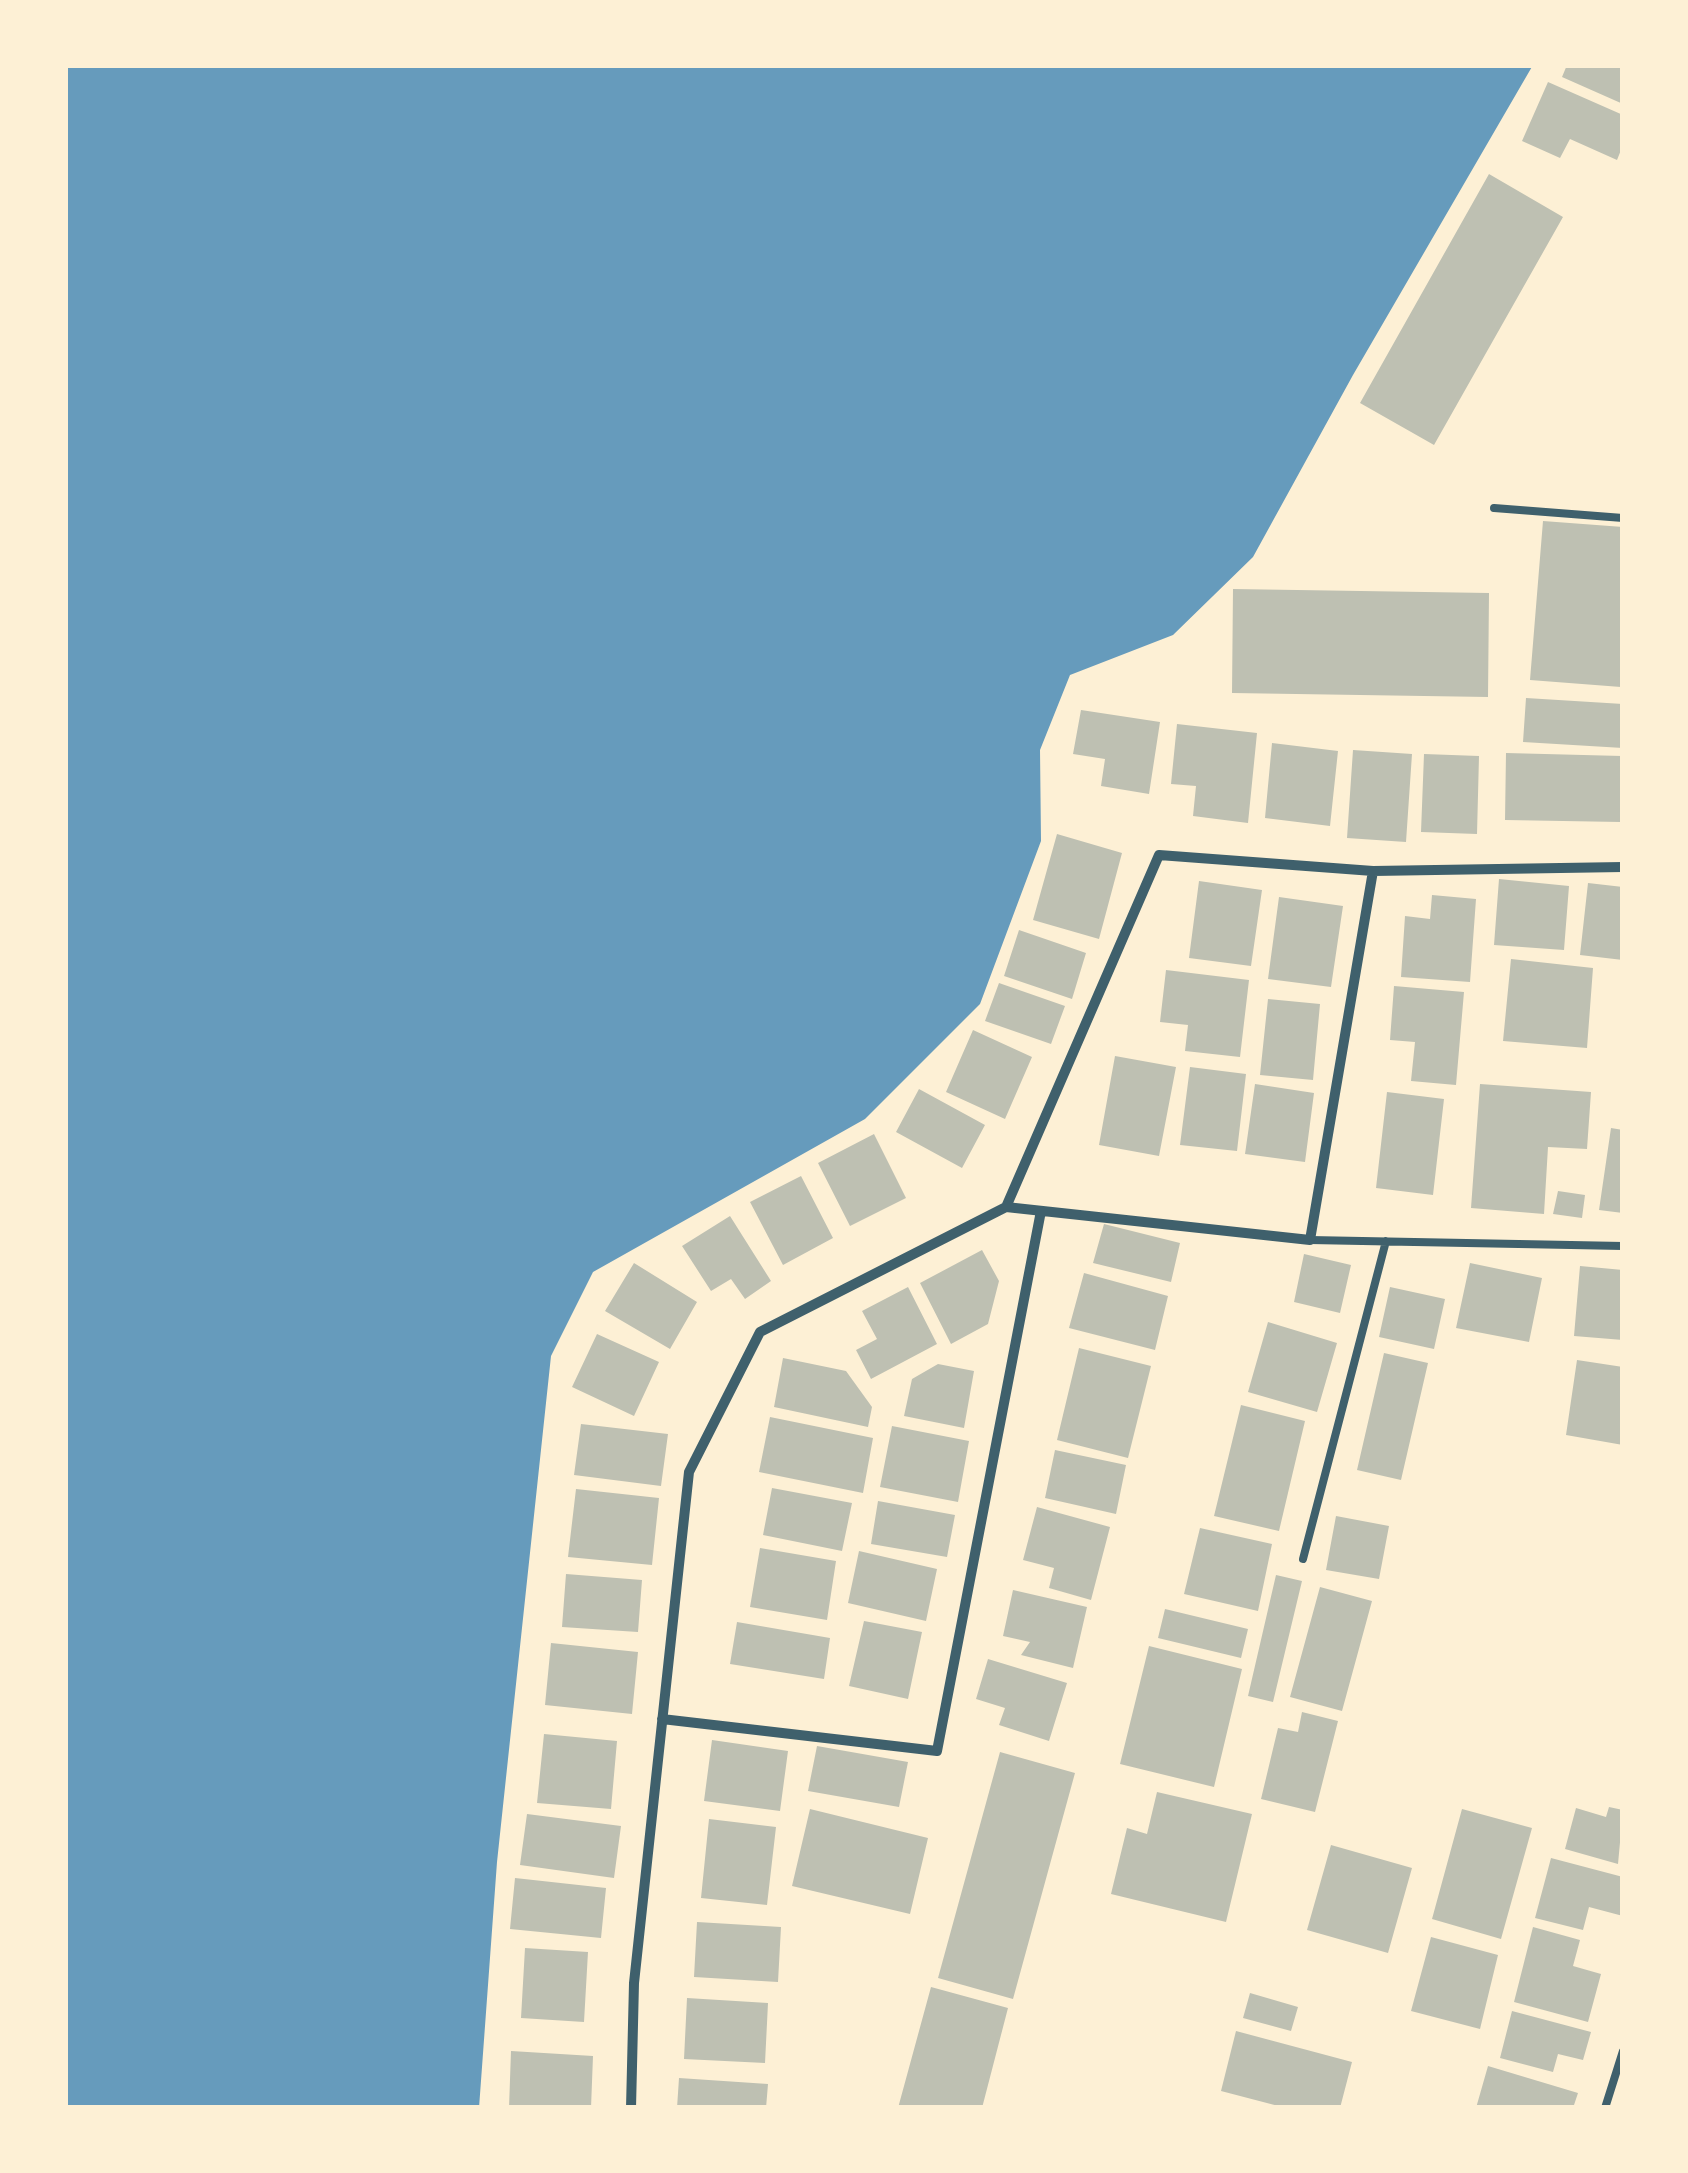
<!DOCTYPE html>
<html>
<head>
<meta charset="utf-8">
<style>
	body { margin:0 }
	#map { position:relative; width:1688px; height:2173px; overflow:hidden; background:#fdf0d5; font-family:Bitter,serif }
	canvas { display:block }
	.frame { position:absolute; inset:0; border:68px solid #fdf0d5; pointer-events:none }
</style>
</head>
<body>
<div id="map">
<canvas width="1688" height="2173"></canvas>
<div class="frame"></div>
</div>
<script>
const ctx = document.querySelector('canvas').getContext('2d');
ctx.lineJoin = 'round';
function fillPath(path, color) { ctx.fillStyle = color; ctx.fill(path, 'evenodd'); }
const toPath = rows => new Path2D(rows.map(r => 'M' + r).join(''));
function trace(path, color, width, dash) { ctx.strokeStyle = color; ctx.lineWidth = width; ctx.lineCap = dash ? 'butt' : 'round'; ctx.setLineDash(dash || []); ctx.stroke(path); }
const water = toPath([
	[65,65,1533,65,1353,375,1253,557,1173,635,1070,675,1040,750,1041,841,980,1004,865,1119,593,1272,551,1356,497,1862,479,2108,65,2108]
]);
const building = toPath([
	[1567,65,1623,65,1623,104,1562,77],
	[1548,82,1623,115,1623,145,1617,160,1570,139,1560,158,1522,141],
	[1489,174,1563,217,1434,445,1360,403],
	[1543,521,1623,527,1621,687,1530,680],
	[1233,589,1489,593,1488,697,1232,693],
	[1526,698,1623,704,1623,748,1523,742],
	[1081,710,1160,722,1149,794,1101,786,1105,759,1073,754],
	[1177,724,1257,733,1248,823,1193,816,1196,786,1171,784],
	[1272,743,1338,751,1330,826,1265,818],
	[1353,750,1412,754,1406,842,1347,838],
	[1506,753,1622,756,1621,822,1505,820],
	[1424,754,1479,756,1477,834,1421,832],
	[1057,834,1122,853,1099,939,1033,920],
	[1499,879,1569,886,1564,950,1494,945],
	[1199,881,1262,890,1251,966,1189,958],
	[1588,883,1623,887,1623,960,1580,955],
	[1432,895,1476,899,1470,982,1401,977,1405,916,1430,919],
	[1279,897,1343,906,1331,987,1268,979],
	[1019,930,1086,953,1072,999,1004,976],
	[1511,959,1593,968,1587,1048,1503,1041],
	[1166,970,1249,980,1240,1057,1185,1051,1188,1025,1160,1022],
	[999,983,1065,1006,1051,1044,985,1021],
	[1394,986,1464,992,1456,1085,1411,1081,1415,1042,1390,1040],
	[1268,999,1320,1004,1313,1080,1260,1075],
	[973,1030,1032,1057,1005,1119,946,1092],
	[1115,1056,1176,1067,1159,1156,1099,1145],
	[1190,1067,1246,1074,1237,1151,1180,1145],
	[1255,1084,1314,1093,1305,1162,1245,1154],
	[1480,1084,1591,1092,1587,1149,1548,1147,1544,1214,1471,1208],
	[919,1089,985,1125,962,1168,896,1132],
	[1387,1092,1444,1099,1433,1195,1376,1188],
	[1611,1128,1623,1130,1623,1213,1599,1210],
	[874,1134,906,1198,850,1226,818,1163],
	[801,1176,833,1238,783,1265,750,1202],
	[1558,1191,1585,1195,1582,1218,1553,1214],
	[730,1216,771,1281,745,1299,731,1279,711,1291,682,1246],
	[1104,1224,1180,1243,1171,1282,1093,1263],
	[982,1250,999,1281,988,1324,951,1344,920,1283],
	[1304,1254,1351,1265,1340,1313,1294,1302],
	[634,1263,697,1302,670,1349,605,1311],
	[1470,1263,1542,1278,1529,1342,1456,1328],
	[1580,1266,1623,1270,1623,1340,1574,1336],
	[1084,1273,1168,1296,1155,1350,1069,1328],
	[908,1287,937,1344,871,1379,856,1350,877,1339,862,1311],
	[1390,1287,1445,1299,1434,1349,1379,1337],
	[1268,1322,1337,1343,1317,1412,1248,1392],
	[597,1334,659,1362,634,1416,572,1387],
	[1079,1348,1151,1366,1128,1458,1057,1440],
	[1384,1353,1428,1363,1401,1480,1357,1470],
	[783,1358,846,1371,872,1407,868,1427,774,1407],
	[1577,1360,1623,1367,1623,1445,1566,1435],
	[938,1364,974,1371,964,1428,904,1416,912,1379],
	[1241,1405,1305,1421,1279,1531,1214,1516],
	[770,1417,873,1438,863,1493,759,1472],
	[581,1424,668,1434,661,1486,574,1475],
	[892,1426,969,1441,958,1502,880,1487],
	[1055,1450,1126,1465,1116,1514,1045,1498],
	[772,1488,852,1503,842,1551,763,1535],
	[576,1489,659,1498,652,1565,568,1557],
	[878,1501,955,1515,947,1557,871,1544],
	[1037,1507,1110,1527,1091,1600,1049,1588,1054,1568,1023,1560],
	[1336,1516,1389,1526,1379,1579,1326,1570],
	[1200,1528,1272,1544,1258,1611,1184,1594],
	[760,1548,836,1561,827,1620,750,1607],
	[859,1551,937,1569,926,1621,848,1603],
	[566,1574,642,1580,638,1632,562,1627],
	[1276,1575,1302,1581,1273,1702,1248,1696],
	[1320,1587,1372,1601,1342,1711,1290,1697],
	[1013,1590,1087,1607,1073,1668,1021,1655,1030,1642,1003,1636],
	[1165,1609,1248,1629,1241,1658,1158,1638],
	[864,1621,922,1632,908,1699,849,1686],
	[737,1622,830,1638,824,1679,730,1664],
	[551,1643,638,1652,632,1714,545,1705],
	[1149,1646,1242,1669,1214,1787,1120,1764],
	[988,1659,1067,1683,1049,1741,999,1725,1005,1708,976,1699],
	[1302,1712,1338,1721,1315,1812,1261,1799,1278,1728,1298,1732],
	[544,1734,617,1741,611,1809,537,1803],
	[712,1740,788,1751,780,1811,704,1801],
	[817,1746,908,1762,899,1807,808,1791],
	[1000,1752,1075,1773,1013,1999,938,1978],
	[1157,1792,1252,1814,1226,1922,1111,1894,1127,1828,1147,1834],
	[1609,1807,1623,1810,1618,1864,1565,1849,1576,1808,1606,1817],
	[810,1809,928,1838,910,1914,792,1886],
	[1462,1809,1532,1828,1501,1939,1432,1919],
	[527,1814,621,1826,614,1878,520,1865],
	[709,1819,776,1827,767,1905,701,1898],
	[1331,1845,1412,1868,1388,1953,1307,1930],
	[1551,1858,1623,1877,1623,1916,1589,1907,1583,1930,1535,1918],
	[515,1878,606,1888,601,1938,510,1929],
	[697,1922,781,1927,778,1982,694,1977],
	[1533,1927,1580,1940,1573,1966,1601,1974,1588,2022,1514,2002],
	[1431,1937,1498,1955,1480,2029,1411,2011],
	[525,1948,588,1952,584,2022,521,2018],
	[931,1987,1008,2008,982,2108,898,2108],
	[1250,1993,1298,2007,1291,2031,1243,2018],
	[687,1998,768,2003,765,2063,684,2059],
	[1512,2011,1591,2032,1583,2060,1558,2054,1553,2072,1500,2058],
	[1236,2031,1352,2062,1340,2108,1286,2108,1221,2091],
	[511,2051,593,2056,591,2108,509,2108],
	[1488,2066,1578,2093,1573,2108,1476,2108],
	[679,2078,768,2084,766,2108,677,2108]
]);
const service = toPath([
	[1494,508,1623,518],
	[1310,1240,1623,1246],
	[1303,1559,1386,1241],
	[1605,2108,1623,2051]
]);
const minor = toPath([
	[1006,1207,1310,1240,1373,871],
	[662,1719,937,1751,1041,1211],
	[631,2108,634,1983,689,1472,760,1332,1006,1207,1159,855,1373,871,1623,867]
]);
fillPath(water, '#669bbc');
fillPath(building, '#bec0b2');
trace(service, '#3f606c', 8);
trace(minor, '#3f606c', 10);
</script>
</body>
</html>
